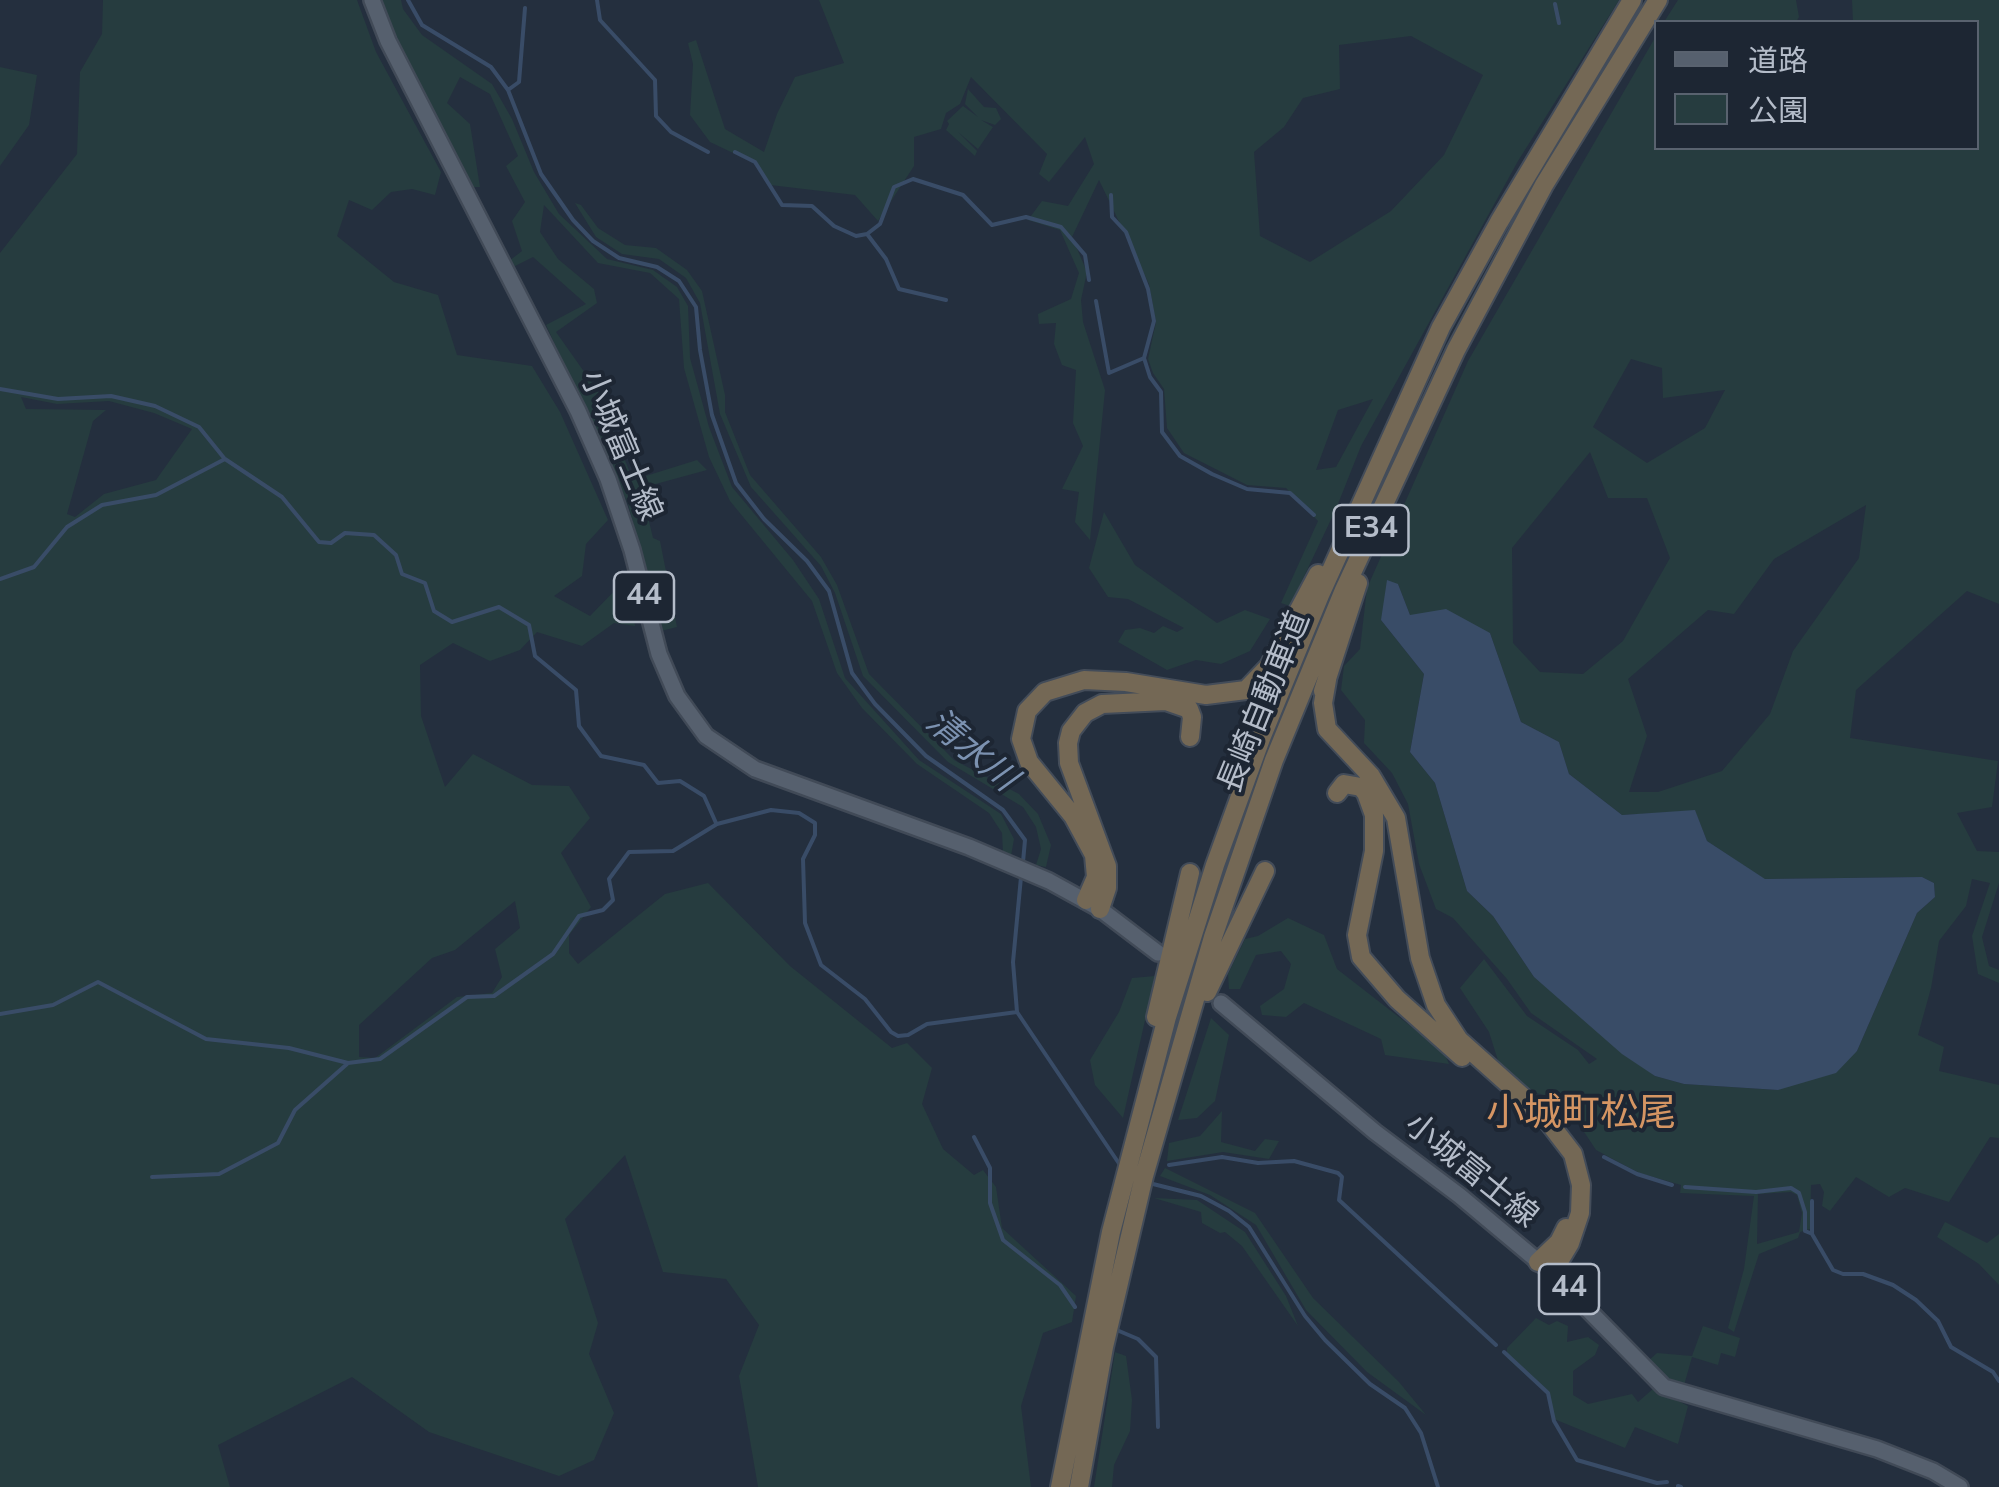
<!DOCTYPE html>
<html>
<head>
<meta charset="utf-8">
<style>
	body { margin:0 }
	#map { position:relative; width:1999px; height:1487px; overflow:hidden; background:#242f3e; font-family:"Nunito Sans","Noto Sans JP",sans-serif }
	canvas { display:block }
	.legend { position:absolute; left:1654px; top:20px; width:325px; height:130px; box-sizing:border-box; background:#1d2633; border:2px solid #59626f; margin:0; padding:12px 18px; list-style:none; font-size:30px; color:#b4bcc9 }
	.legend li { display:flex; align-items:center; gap:20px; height:50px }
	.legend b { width:50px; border:2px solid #59626f }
</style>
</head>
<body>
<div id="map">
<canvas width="1999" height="1487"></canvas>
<ul class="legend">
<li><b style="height:12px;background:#56606e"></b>道路</li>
<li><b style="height:28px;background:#263c3f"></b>公園</li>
</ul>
</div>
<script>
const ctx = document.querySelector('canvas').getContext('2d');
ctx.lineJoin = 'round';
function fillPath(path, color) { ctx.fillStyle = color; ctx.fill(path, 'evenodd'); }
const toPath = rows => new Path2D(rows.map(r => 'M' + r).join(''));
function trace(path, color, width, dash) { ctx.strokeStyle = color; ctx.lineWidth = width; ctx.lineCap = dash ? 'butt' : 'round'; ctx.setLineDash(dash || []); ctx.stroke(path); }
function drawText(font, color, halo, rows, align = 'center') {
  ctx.font = font + ' "Nunito Sans","Noto Sans JP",sans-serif'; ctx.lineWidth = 8; ctx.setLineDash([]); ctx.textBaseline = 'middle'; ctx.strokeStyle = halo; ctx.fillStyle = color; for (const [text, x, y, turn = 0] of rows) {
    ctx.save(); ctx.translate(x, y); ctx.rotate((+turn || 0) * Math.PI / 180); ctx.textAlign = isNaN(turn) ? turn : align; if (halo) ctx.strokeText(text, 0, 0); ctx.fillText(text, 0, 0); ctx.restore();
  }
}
const green = toPath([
	[103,0,357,0,376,52,441,172,435,195,412,189,391,192,372,210,349,200,337,236,394,282,438,295,457,355,532,366,560,412,608,520,586,544,582,576,554,596,590,616,627,578,635,626,614,623,582,646,537,632,520,650,490,661,453,643,420,665,421,716,445,787,473,754,532,785,569,786,590,818,561,853,591,907,569,935,569,953,578,964,665,894,708,883,790,966,892,1048,907,1043,932,1068,922,1104,943,1149,974,1175,983,1170,996,1187,1002,1228,1076,1296,1072,1322,1043,1333,1021,1406,1031,1487,758,1487,739,1376,759,1325,726,1279,663,1272,625,1155,565,1219,598,1323,589,1354,614,1413,594,1460,559,1476,429,1432,352,1377,218,1445,230,1487,0,1487,0,253,77,154,80,72,102,34],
	[21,397,57,404,109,401,154,413,192,429,156,480,104,494,75,517,67,514,93,421,106,410,26,409],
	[515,901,520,928,495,949,502,977,492,993,457,997,375,1058,359,1057,359,1025,432,958,455,950],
	[382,0,401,0,403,9,422,35,492,84,512,119,534,172,559,214,607,259,653,270,677,287,688,306,690,358,709,427,732,487,793,560,819,599,845,678,919,760,1001,814,1014,839,1011,856,1003,853,1002,833,989,813,917,764,862,708,837,673,812,601,730,501,709,457,684,368,679,299,650,273,598,263,544,205,540,232,558,259,594,289,597,303,556,332,609,407,606,413,633,480,697,460,707,470,641,488,653,538,660,541,677,627,661,631,628,504,546,325,586,304,533,257,515,266,509,261,522,251,512,221,525,202,506,166,518,156,490,94,460,77,447,103,470,124,480,187,471,187,395,37],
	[819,0,1619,0,1518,161,1361,446,1336,509,1290,606,1281,603,1318,521,1286,488,1247,485,1184,453,1167,428,1164,389,1153,373,1148,359,1156,322,1149,284,1099,180,1072,237,1087,272,1081,300,1083,322,1105,390,1090,540,1075,522,1079,492,1062,489,1083,446,1073,423,1076,370,1062,365,1054,344,1056,323,1039,324,1038,314,1071,299,1079,273,1060,230,1028,220,1042,201,1068,206,1094,164,1085,137,1049,182,1039,174,1047,154,971,77,960,104,946,113,941,129,914,137,914,166,878,221,855,195,770,185,754,163,710,142,690,115,693,64,688,43,696,40,725,129,764,152,777,114,795,77,844,63],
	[1411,36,1483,75,1444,155,1391,211,1310,262,1260,236,1254,152,1284,127,1303,98,1340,89,1339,45],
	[1373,399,1336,467,1316,470,1338,410],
	[1678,0,1796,0,1799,17,1796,22,1664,22],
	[1852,0,1999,0,1999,604,1967,591,1856,690,1850,738,1998,761,1992,807,1957,813,1977,851,1999,852,1999,883,1982,937,1989,966,1999,970,1999,983,1978,974,1972,936,1990,883,1972,879,1966,906,1939,941,1931,988,1918,1035,1944,1047,1939,1071,1999,1085,1999,1138,1990,1137,1949,1202,1905,1188,1889,1197,1856,1177,1830,1211,1822,1206,1824,1192,1820,1184,1811,1185,1810,1229,1800,1232,1798,1238,1759,1254,1734,1332,1728,1328,1744,1269,1754,1196,1680,1193,1681,1185,1639,1173,1596,1150,1563,1100,1525,1090,1501,1070,1489,1032,1460,988,1484,959,1527,1016,1578,1050,1589,1064,1597,1059,1531,1013,1507,979,1453,918,1436,909,1419,864,1408,804,1392,773,1364,743,1365,720,1341,690,1344,666,1360,649,1367,588,1468,361,1656,36,1656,148,1976,148,1976,22,1853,22],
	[1631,359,1662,368,1663,398,1725,390,1705,428,1647,463,1593,427],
	[1590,452,1608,498,1647,498,1670,558,1623,641,1583,674,1540,672,1513,643,1512,548],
	[1866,505,1859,558,1793,651,1770,714,1722,771,1658,792,1629,792,1647,736,1628,679,1708,610,1734,614,1774,559],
	[1398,584,1410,615,1490,633,1521,722,1559,742,1569,774,1622,815,1695,811,1707,841,1764,879,1922,877,1934,883,1935,897,1917,913,1857,1051,1778,1090,1684,1084,1655,1076,1534,977,1493,916,1467,891,1435,783,1410,752,1424,674,1381,620],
	[1791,1192,1797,1195,1802,1213,1799,1232,1757,1244,1758,1194],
	[0,67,37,75,29,125,0,166],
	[968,89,984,107,996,108,1001,119,995,125,981,120,993,127,978,149,958,132,977,151,975,156,946,130,949,124,947,121,963,106,978,117,965,104],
	[575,203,581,205,598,228,625,245,656,248,687,270,702,291,725,395,725,412,750,475,821,557,837,585,869,674,954,760,1019,794,1038,814,1051,845,1046,867,1036,865,1041,849,1036,827,1023,807,948,762,863,676,835,593,821,566,751,487,720,414,700,303,686,278,659,259,622,254,596,237],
	[1104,512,1135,565,1217,623,1245,610,1270,619,1250,651,1221,664,1196,660,1167,670,1118,642,1125,630,1140,628,1154,633,1163,626,1177,632,1184,628,1128,599,1108,597,1089,568],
	[1288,918,1324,935,1337,969,1444,1052,1449,1064,1385,1055,1381,1039,1304,1003,1286,1017,1262,1015,1260,1006,1284,989,1291,964,1281,951,1256,955,1240,989,1229,989,1228,974,1245,939,1258,936],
	[1155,976,1123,1118,1095,1085,1090,1060,1119,1012,1132,978],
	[1211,1018,1229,1035,1215,1101,1197,1118,1178,1120],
	[1222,1111,1221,1142,1255,1151,1265,1139,1279,1141,1269,1159,1223,1152,1167,1161,1169,1143,1200,1136],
	[1165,1168,1255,1213,1313,1298,1399,1382,1426,1415,1367,1372,1306,1310,1256,1225,1210,1195,1160,1176],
	[1154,1198,1197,1200,1245,1232,1286,1296,1298,1326,1242,1246,1225,1232,1220,1233,1202,1223,1201,1212],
	[1945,1222,1987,1243,1999,1234,1999,1285,1979,1264,1937,1237],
	[1536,1318,1549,1325,1557,1321,1568,1326,1567,1342,1588,1337,1599,1345,1595,1355,1573,1371,1573,1395,1588,1404,1632,1394,1638,1402,1654,1388,1688,1406,1678,1444,1635,1427,1625,1448,1554,1419,1547,1394,1507,1358,1507,1348],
	[1703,1326,1740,1338,1735,1357,1721,1353,1718,1365,1692,1357,1683,1389,1663,1378,1647,1362,1657,1353,1692,1356],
	[1115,1352,1126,1356,1132,1400,1130,1431,1114,1465,1112,1487,1094,1487]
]);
const water = toPath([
	[1387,580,1398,584,1410,615,1446,609,1490,633,1521,722,1559,742,1569,774,1622,815,1695,810,1707,841,1765,879,1922,877,1934,883,1935,897,1917,913,1857,1051,1836,1073,1778,1090,1684,1084,1655,1076,1622,1054,1534,977,1493,916,1467,891,1435,783,1410,752,1424,674,1381,620]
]);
const stream = toPath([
	[408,0,422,25,491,67,508,90,541,174,573,220,593,241,619,258,657,267,679,281,696,307,700,350,712,415,736,483,764,519,807,561,829,591,852,673,875,704,926,756,1003,810,1025,840,1023,862],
	[597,0,600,20,655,80,656,116,671,132,708,152],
	[1555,4,1559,23],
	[508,90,519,82,525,8],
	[735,152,755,162,782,205,812,206,834,226,856,236,867,234,880,224,894,187,913,179,963,195,992,225,1026,217,1061,227,1085,255,1089,280],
	[1111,195,1112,217,1126,232,1148,289,1154,321,1144,358,1150,377,1161,392,1162,432,1180,456,1212,474,1247,489,1290,493,1314,515],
	[867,234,886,259,899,289,946,300],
	[1096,301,1109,373,1144,358],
	[0,389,58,399,111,396,155,406,199,427,224,458],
	[0,579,34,567,67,527,102,505,156,495,225,459,282,497,319,542,331,543,345,533,374,535,396,555,402,574,425,583,434,611,452,622,499,607,529,625,535,656,576,690,579,726,601,756,644,765,658,783,680,781,704,796,716,823],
	[1021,877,1013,962,1017,1012,1120,1165],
	[0,1014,53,1005,98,982,206,1039,289,1048,348,1063,380,1059,467,997,494,996,553,954,579,916,603,910,613,900,609,879,629,852,673,851,717,824,771,810,799,813,815,823,815,835,803,859,805,923,821,965,865,999,891,1032,898,1036,908,1035,927,1024,1017,1012],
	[974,1137,990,1168,990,1203,1003,1240,1060,1285,1075,1307],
	[1604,1157,1637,1174,1672,1185],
	[1169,1165,1222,1157,1258,1163,1294,1161,1338,1173,1342,1177,1339,1200,1496,1345],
	[152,1177,219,1174,278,1143,295,1110,347,1064],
	[1149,1183,1201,1196,1229,1211,1249,1227,1305,1316,1325,1340,1370,1384,1405,1408,1421,1433,1438,1487],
	[1685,1187,1756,1192,1791,1188,1799,1193,1805,1212,1805,1231,1810,1233],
	[1812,1201,1812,1234,1833,1270,1843,1274,1863,1274,1893,1285,1916,1300,1938,1321,1951,1347,1993,1372,1999,1381],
	[1112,1328,1138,1339,1156,1357,1158,1427],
	[1504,1352,1548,1393,1554,1421,1577,1460,1657,1483,1667,1482],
	[1678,1486,1681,1487]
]);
const major = toPath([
	[372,0,388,41,578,411,608,479,632,550,659,654,677,696,706,736,755,769,969,847,1049,881,1100,909,1158,953],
	[1221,1003,1375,1132,1460,1196,1552,1273,1664,1387,1877,1449,1933,1471,1960,1487]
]);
const highway = toPath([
	[1327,680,1323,703,1327,729,1371,776,1396,818,1420,958,1436,1005,1459,1040,1543,1115,1573,1154,1581,1185,1580,1213,1570,1243,1552,1273],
	[1323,691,1358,583],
	[1337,793,1344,784,1361,787,1366,793,1374,815,1374,851,1357,935,1361,957,1397,999,1462,1057],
	[1086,900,1096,877,1094,855,1073,816,1029,762,1021,739,1027,711,1045,692,1084,680,1126,682,1206,695,1246,690,1269,666,1318,574],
	[1100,909,1107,888,1107,866,1069,763,1068,743,1071,731,1085,713,1102,704,1166,701,1189,709,1192,717,1190,737],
	[1207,992,1265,871],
	[1156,1017,1190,873],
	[1538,1262,1559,1242,1566,1228],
	[1060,1487,1111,1232,1167,1017,1215,865,1262,736,1320,595,1441,327,1499,222,1632,0],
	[1079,1487,1104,1347,1144,1176,1213,937,1274,760,1344,590,1456,350,1544,185,1658,0]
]);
const shields = [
	[1371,530,75],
	[644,597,60],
	[1569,1289,60]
];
const shieldNames = [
	["E34",1371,530],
	["44",644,597],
	["44",1569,1289]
];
const streetNames = [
	["小城富士線",619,446,67],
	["長崎自動車道",1266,703,-68],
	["小城富士線",1470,1172,39]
];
const waterNames = [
	["清水川",970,752,40]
];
const quarterNames = [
	["小城町松尾",1581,1116]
];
fillPath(green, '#263c3f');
fillPath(water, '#394c67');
trace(stream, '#394c67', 4);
trace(major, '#414a57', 20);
trace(highway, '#434c59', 22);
trace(major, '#56606e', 15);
trace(highway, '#746855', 18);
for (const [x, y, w] of shields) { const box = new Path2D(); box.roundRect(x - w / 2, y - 25, w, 50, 8); ctx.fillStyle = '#1d2633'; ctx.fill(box); trace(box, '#b4bcc9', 2.5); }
drawText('bold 30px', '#b4bcc9', null, shieldNames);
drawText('32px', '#b4bcc9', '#1d2633', streetNames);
drawText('italic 35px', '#7c92b1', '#1d2633', waterNames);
drawText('38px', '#d59563', '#1d2633', quarterNames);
</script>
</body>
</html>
